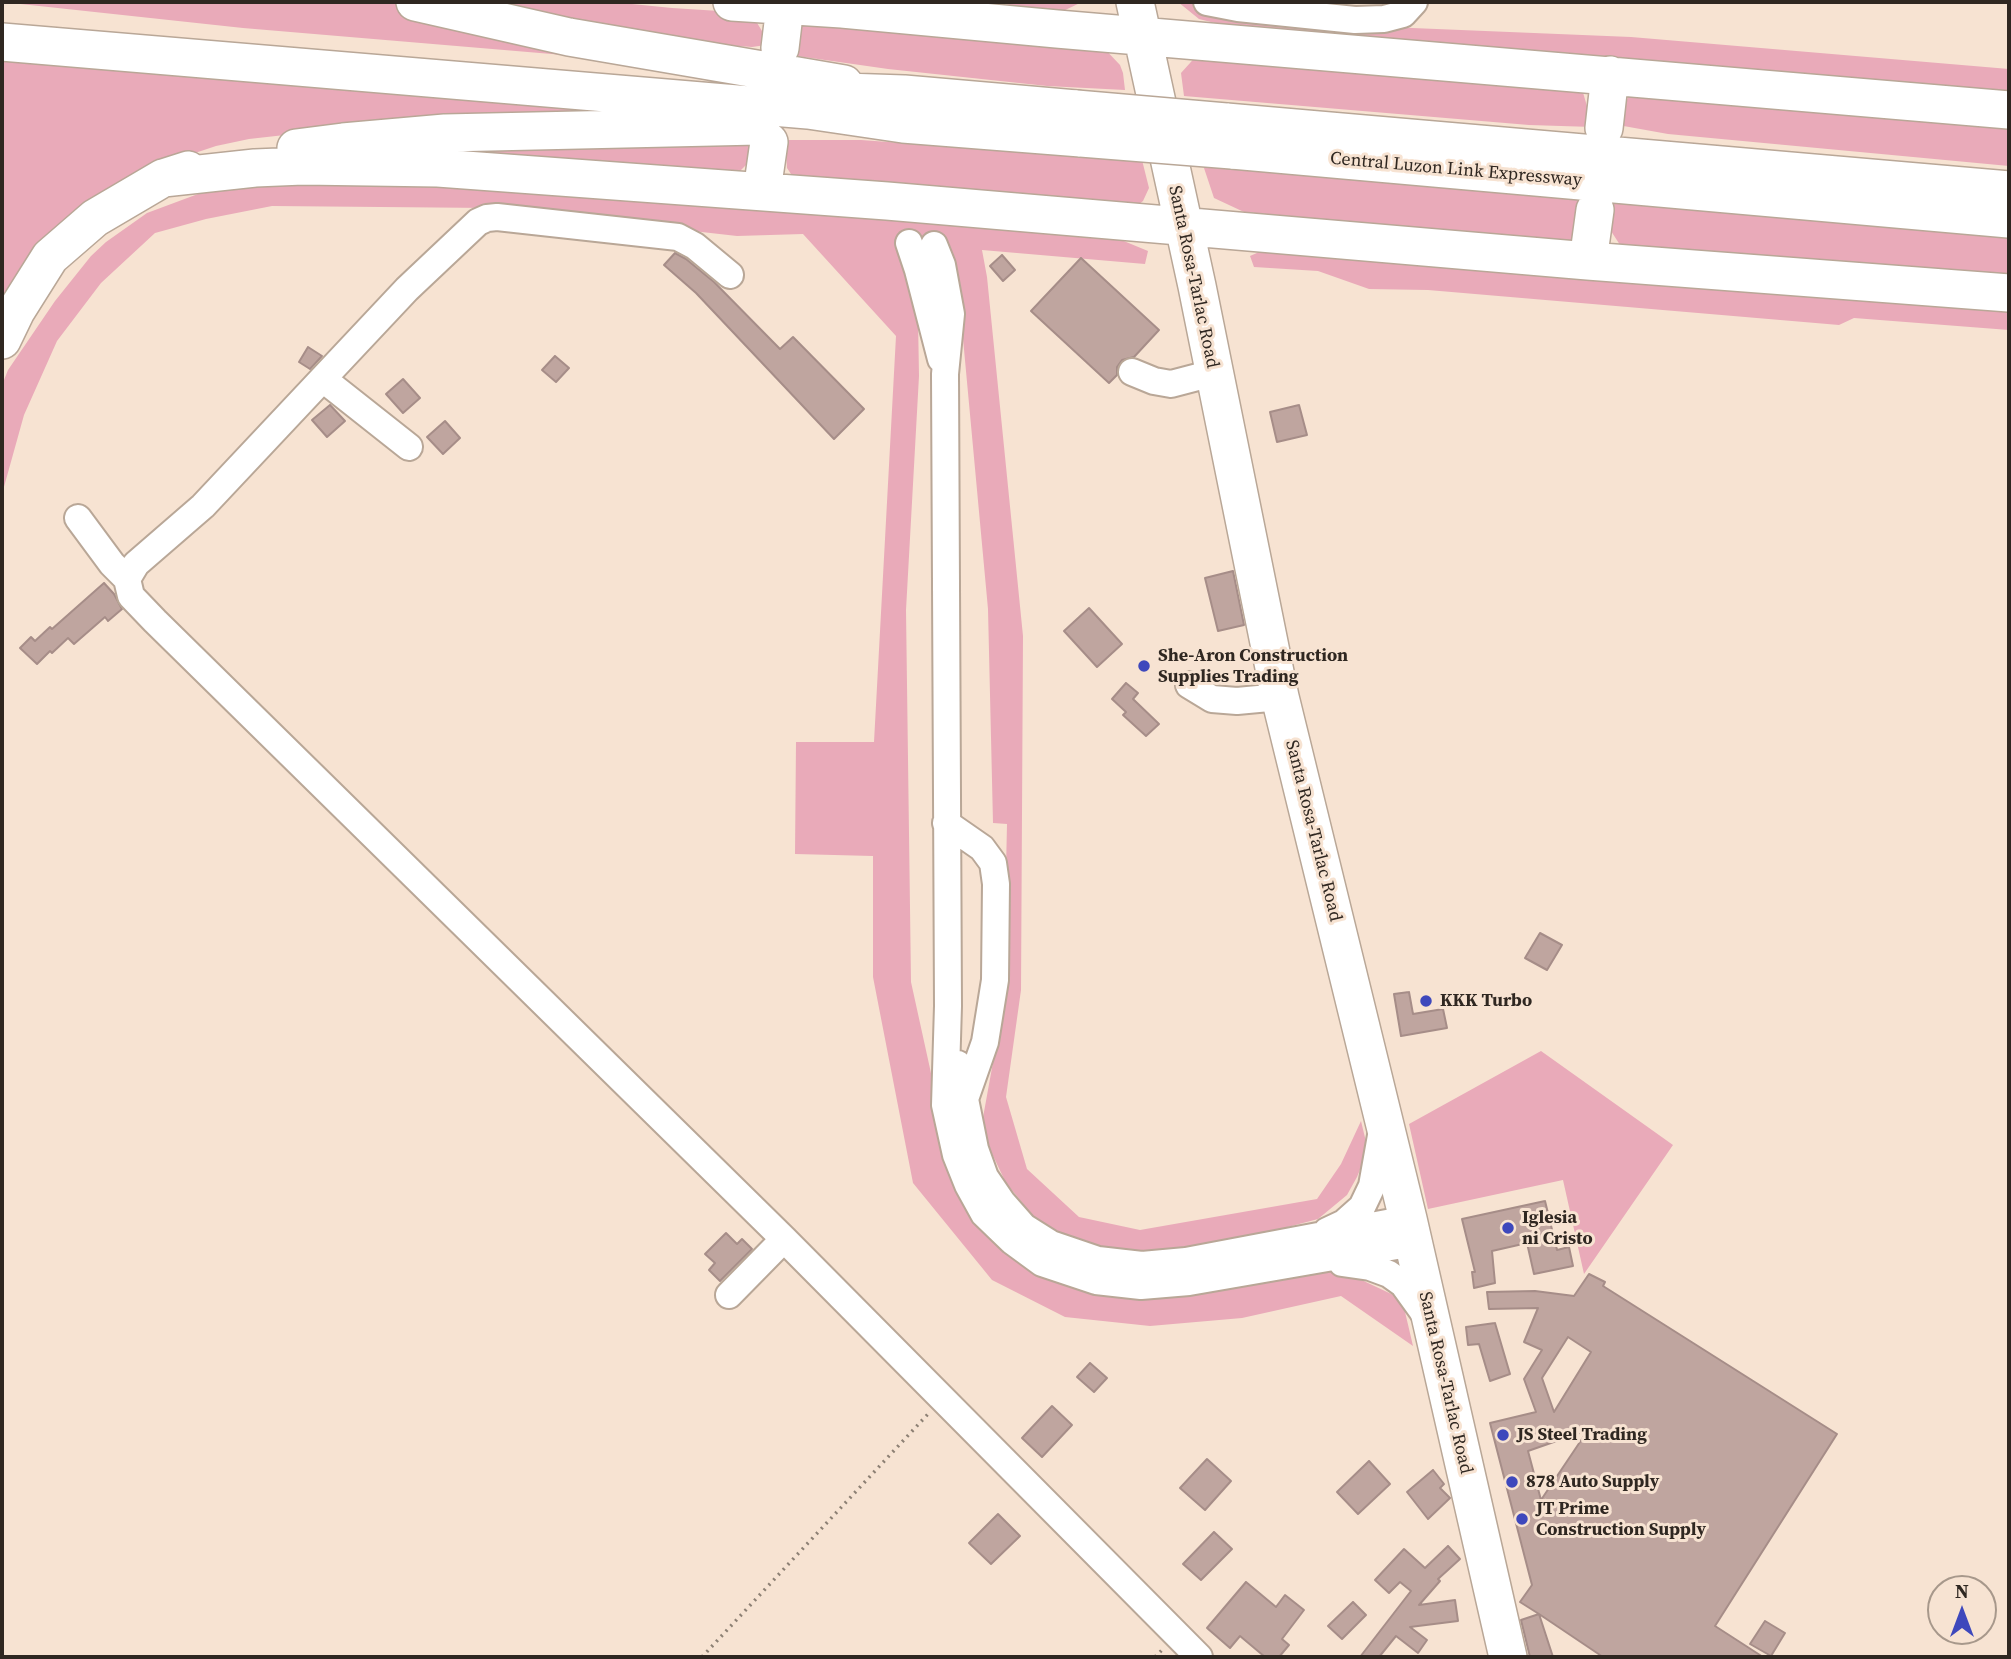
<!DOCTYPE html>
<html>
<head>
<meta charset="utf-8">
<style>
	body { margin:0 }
	#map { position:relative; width:2011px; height:1659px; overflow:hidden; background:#f7e3d2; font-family:"Source Serif 4",serif }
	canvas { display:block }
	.frame { position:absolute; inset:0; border:4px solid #2f2721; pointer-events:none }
	.north { position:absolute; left:1927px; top:1575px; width:70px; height:70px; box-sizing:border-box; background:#f7e3d2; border:2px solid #a7988b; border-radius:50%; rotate:0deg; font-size:19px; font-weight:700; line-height:28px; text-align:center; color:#2f2721 }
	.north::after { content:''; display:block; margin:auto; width:24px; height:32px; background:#3e48bc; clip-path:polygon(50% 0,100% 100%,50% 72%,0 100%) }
</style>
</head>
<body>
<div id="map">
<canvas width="2011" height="1659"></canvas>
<div class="frame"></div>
<div class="north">N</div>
</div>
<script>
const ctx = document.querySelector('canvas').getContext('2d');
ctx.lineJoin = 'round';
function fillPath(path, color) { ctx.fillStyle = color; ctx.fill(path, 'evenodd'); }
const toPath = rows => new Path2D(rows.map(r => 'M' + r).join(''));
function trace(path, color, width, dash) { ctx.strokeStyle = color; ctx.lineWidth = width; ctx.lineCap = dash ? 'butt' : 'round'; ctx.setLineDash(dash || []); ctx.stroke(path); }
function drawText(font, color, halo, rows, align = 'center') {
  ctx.font = font + ' "Source Serif 4",serif'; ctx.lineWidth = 6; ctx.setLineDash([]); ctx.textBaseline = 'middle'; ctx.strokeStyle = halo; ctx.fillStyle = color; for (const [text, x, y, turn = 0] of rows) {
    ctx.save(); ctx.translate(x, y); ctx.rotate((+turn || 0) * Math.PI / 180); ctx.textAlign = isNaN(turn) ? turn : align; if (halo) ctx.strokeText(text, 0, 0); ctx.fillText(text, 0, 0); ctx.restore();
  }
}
const green = toPath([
	[2,2,390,2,694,66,243,28],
	[482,2,612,2,672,8,751,13,762,31,766,45,752,47,712,44,655,36],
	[997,2,1082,2,1059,13,1042,13],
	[1178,2,1206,2,1388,27,1631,37,2009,69,2009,95,1223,25,1199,19],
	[800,23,1101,45,1120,65,1123,73,1125,90,1047,86,888,69,790,55],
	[1199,53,1582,89,1593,127,1529,125,1184,96,1181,73],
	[2,55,697,113,374,125,249,139,216,146,180,158,2,315],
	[1636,87,2009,117,2009,166,1668,134,1618,125,1628,97],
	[785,140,861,140,971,148,1014,148,1142,160,1149,188,1143,201,1133,209,795,180,787,168],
	[756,142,752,159,735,176,419,154,442,144],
	[1203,165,1588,194,1578,232,1569,242,1555,241,1244,212,1214,198],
	[387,179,1114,237,1148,251,1145,264,982,250,987,277,1023,636,1021,990,1006,1097,1027,1169,1079,1217,1140,1230,1317,1199,1341,1164,1361,1121,1368,1150,1357,1177,1347,1195,1318,1219,1201,1250,1150,1253,1081,1244,1066,1239,1034,1217,1006,1183,985,1139,982,1123,1003,1007,1007,824,993,823,988,609,961,317,918,318,919,376,906,610,911,982,938,1105,972,1214,1005,1252,1038,1271,1140,1295,1187,1296,1336,1268,1402,1299,1413,1346,1341,1296,1242,1318,1150,1326,1065,1317,992,1280,913,1183,873,977,873,856,795,854,796,742,874,742,896,336,803,234,737,236,490,208,272,206,206,219,155,233,101,283,57,341,24,415,2,494,2,385,8,370,55,301,91,256,106,242,147,213,198,194,227,186],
	[1609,197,2009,230,2009,278,1622,248,1611,231],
	[1266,249,1930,306,2009,310,2009,330,1854,318,1839,325,1428,290,1369,289,1318,271,1254,267,1250,256],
	[1541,1051,1673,1145,1584,1274,1563,1180,1428,1209,1409,1124]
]);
const building = toPath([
	[675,253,686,259,714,282,780,349,793,337,864,409,834,439,696,293,664,265,675,253],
	[1002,255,1015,270,1003,281,990,266,1002,255],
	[1081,258,1159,330,1134,357,1122,360,1117,367,1117,375,1109,383,1031,311,1081,258],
	[308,347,322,356,310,369,299,362,308,347],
	[555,356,569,368,556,382,542,370,555,356],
	[403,379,420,398,403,413,386,394,403,379],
	[330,405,345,421,327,437,312,420,330,405],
	[1299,405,1307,435,1277,442,1270,412,1299,405],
	[445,421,460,438,443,454,427,437,445,421],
	[1233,571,1244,625,1218,631,1205,578,1233,571],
	[104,583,114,594,122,609,108,621,105,617,74,644,68,638,52,653,50,651,37,664,20,648,31,637,35,641,50,627,52,629,104,583],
	[1089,608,1122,644,1097,667,1064,631,1089,608],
	[1126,683,1138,693,1133,699,1159,724,1146,736,1123,715,1126,712,1112,699,1126,683],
	[1540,933,1562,945,1547,970,1525,958,1540,933],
	[1409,992,1413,1014,1443,1009,1447,1028,1401,1036,1394,994,1409,992],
	[1545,1201,1557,1250,1569,1247,1573,1266,1534,1274,1527,1243,1492,1251,1495,1283,1474,1288,1472,1272,1475,1272,1462,1219,1545,1201],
	[726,1233,737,1244,742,1239,752,1249,720,1281,709,1270,715,1263,705,1254,726,1233],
	[1589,1274,1605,1282,1603,1286,1837,1434,1715,1626,1763,1657,1603,1657,1539,1614,1553,1657,1530,1657,1521,1620,1539,1614,1520,1602,1532,1585,1490,1423,1536,1412,1524,1379,1542,1350,1524,1342,1538,1308,1489,1309,1487,1292,1535,1291,1574,1296,1589,1274],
	[1568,1337,1591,1352,1554,1412,1542,1378,1568,1337],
	[1588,1430,1541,1500,1528,1451,1588,1430],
	[1495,1323,1510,1374,1490,1381,1479,1344,1468,1345,1466,1327,1495,1323],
	[1090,1363,1107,1378,1094,1392,1077,1377,1090,1363],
	[1052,1406,1072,1425,1042,1457,1022,1438,1052,1406],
	[1207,1459,1231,1481,1205,1510,1180,1488,1207,1459],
	[1369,1461,1390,1484,1358,1514,1337,1492,1369,1461],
	[1433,1470,1444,1484,1440,1488,1450,1498,1428,1519,1407,1492,1433,1470],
	[998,1514,1020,1536,991,1564,969,1543,998,1514],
	[1214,1532,1232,1549,1201,1580,1183,1564,1214,1532],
	[1448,1546,1460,1559,1438,1579,1440,1581,1419,1605,1455,1600,1458,1621,1410,1627,1427,1640,1418,1653,1396,1636,1379,1657,1360,1657,1411,1591,1400,1582,1389,1593,1375,1580,1404,1549,1425,1568,1448,1546],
	[1246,1582,1276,1607,1285,1595,1304,1610,1282,1639,1289,1645,1279,1657,1265,1657,1240,1636,1230,1648,1207,1628,1246,1582],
	[1353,1602,1366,1615,1342,1639,1328,1626,1353,1602],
	[1765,1621,1785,1633,1771,1656,1750,1644,1765,1621]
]);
const path = toPath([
	[702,1657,928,1414],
	[1155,1657,1163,1649]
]);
const minor = toPath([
	[1207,2,1238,8,1355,20,1384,19,1403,14,1414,2],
	[909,243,918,270,941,359],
	[934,245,942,265,951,314,945,374,948,1006,945,1105,956,1155,968,1185,984,1214,1012,1241,1042,1263,1096,1281,1141,1286,1189,1282,1414,1243],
	[1132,372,1154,381,1171,384,1213,373],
	[323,379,409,447],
	[78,518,112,564,127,579,131,596,155,621,784,1239,1199,1657],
	[127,579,136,564,203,506,407,289,478,222,487,218,497,217,678,237,695,246,730,275],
	[1189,685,1212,699,1237,701,1280,697],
	[946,823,982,848,993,863,996,884,995,980,985,1042,965,1099],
	[958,1064,975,1149,985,1177,1002,1202,1024,1227,1051,1244,1098,1260,1142,1265,1186,1261,1408,1219],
	[1327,1231,1344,1223,1362,1207,1372,1186,1382,1130],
	[1342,1263,1370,1267,1389,1274,1403,1284,1426,1316],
	[729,1295,784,1239]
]);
const highway = toPath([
	[415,2,569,37,844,84],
	[732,2,842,9,1057,29,2009,110],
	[1135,2,1197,286,1280,697,1408,1219,1508,1657],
	[2,42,808,110,903,124,1081,138],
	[780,48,785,6],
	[815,91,904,94,1076,109],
	[1226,122,2009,190],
	[1604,128,1610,75],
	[296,148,343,142,445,133,758,126],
	[1232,150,2009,219],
	[163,178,255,168,303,166,438,168,887,201,1588,261,2009,293],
	[762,191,769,142],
	[1588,261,1595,210],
	[2,340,16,311,50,257,95,218,163,178,188,170]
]);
const highwayBridge = toPath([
	[1076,109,1226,122],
	[1081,138,1232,150]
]);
const markers = [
	[1144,666,7,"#3e48bc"],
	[1426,1001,7,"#3e48bc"],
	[1508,1228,7,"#3e48bc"],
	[1503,1435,7,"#3e48bc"],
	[1512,1482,7,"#3e48bc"],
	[1522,1519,7,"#3e48bc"]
];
const streetNames = [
	["Central Luzon Link Expressway",1456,170,5],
	["Santa Rosa-Tarlac Road",1193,277,78],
	["Santa Rosa-Tarlac Road",1313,831,76],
	["Santa Rosa-Tarlac Road",1445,1383,77]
];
const poiNames = [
	["She-Aron Construction",1158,656],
	["Supplies Trading",1158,677],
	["KKK Turbo",1440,1001],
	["Iglesia",1522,1218],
	["ni Cristo",1522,1239],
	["JS Steel Trading",1517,1435],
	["878 Auto Supply",1526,1482],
	["JT Prime",1536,1509],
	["Construction Supply",1536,1530]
];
fillPath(green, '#e9aab9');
fillPath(building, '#bfa59f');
trace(building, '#a68d88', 2);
trace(minor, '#b9a797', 30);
trace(highway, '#b9a797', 40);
trace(path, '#8d8074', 3.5, [2, 5]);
trace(minor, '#fff', 26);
trace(highway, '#fff', 37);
trace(highwayBridge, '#b9a797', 40, []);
trace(highwayBridge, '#fff', 37);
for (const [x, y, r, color] of markers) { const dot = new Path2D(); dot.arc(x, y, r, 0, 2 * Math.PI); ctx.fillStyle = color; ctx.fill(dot); trace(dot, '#f7e3d2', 2.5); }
drawText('18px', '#2f2721', '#f7e3d2', streetNames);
drawText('bold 18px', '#2f2721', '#f7e3d2', poiNames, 'left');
</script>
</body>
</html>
